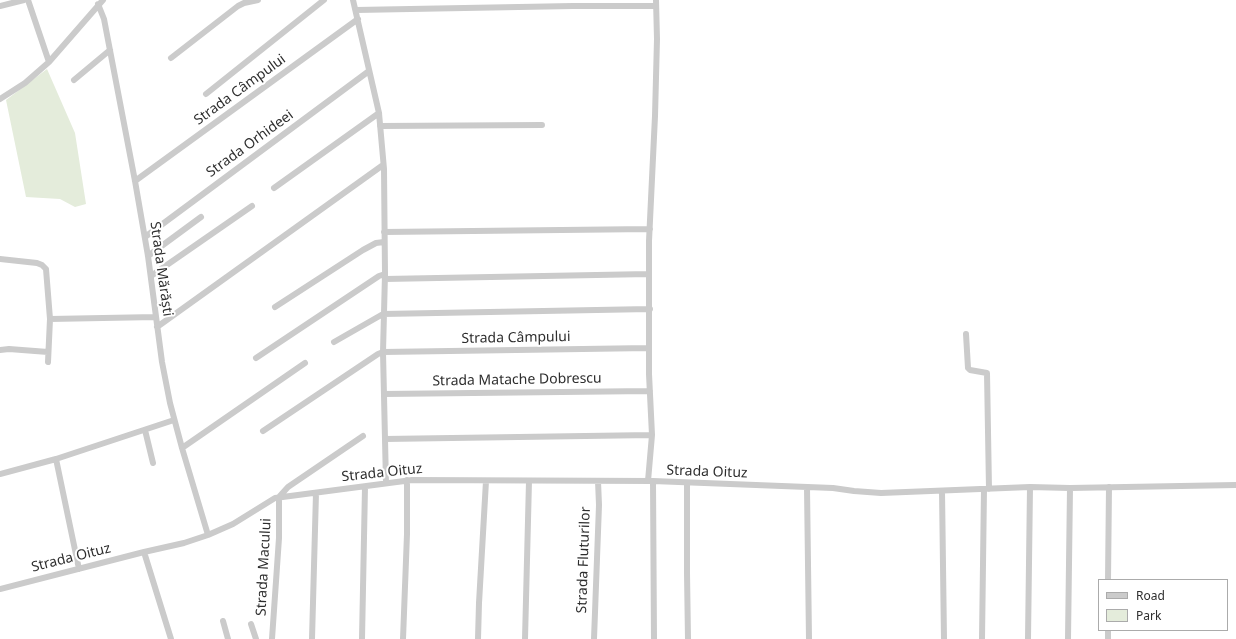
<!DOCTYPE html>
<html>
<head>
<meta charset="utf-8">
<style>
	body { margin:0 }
	#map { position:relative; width:1236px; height:639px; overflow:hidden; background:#fff; font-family:"Noto Sans",sans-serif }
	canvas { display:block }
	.legend { position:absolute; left:1098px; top:579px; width:130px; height:52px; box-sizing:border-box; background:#fff; border:1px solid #ababab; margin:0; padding:5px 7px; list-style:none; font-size:12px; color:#2e2e2e }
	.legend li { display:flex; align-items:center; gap:8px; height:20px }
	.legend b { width:20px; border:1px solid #ababab }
</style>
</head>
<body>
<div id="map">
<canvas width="1236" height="639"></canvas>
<ul class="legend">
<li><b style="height:5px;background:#cbcbcb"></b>Road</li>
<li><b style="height:11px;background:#e4ecdb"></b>Park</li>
</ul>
</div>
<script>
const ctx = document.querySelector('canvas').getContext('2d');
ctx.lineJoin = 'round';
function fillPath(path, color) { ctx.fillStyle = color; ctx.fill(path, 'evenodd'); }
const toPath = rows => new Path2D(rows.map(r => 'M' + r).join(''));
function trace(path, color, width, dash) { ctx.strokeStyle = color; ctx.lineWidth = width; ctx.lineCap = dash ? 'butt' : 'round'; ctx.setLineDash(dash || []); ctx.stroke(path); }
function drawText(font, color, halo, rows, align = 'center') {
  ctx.font = font + ' "Noto Sans",sans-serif'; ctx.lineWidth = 4; ctx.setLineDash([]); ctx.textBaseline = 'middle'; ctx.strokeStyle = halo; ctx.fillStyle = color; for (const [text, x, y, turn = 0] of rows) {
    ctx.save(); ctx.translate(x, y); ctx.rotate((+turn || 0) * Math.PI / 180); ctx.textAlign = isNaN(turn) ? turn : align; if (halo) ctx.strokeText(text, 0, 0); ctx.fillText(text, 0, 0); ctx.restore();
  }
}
const green = toPath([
	[47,69,75,133,86,204,75,207,60,199,26,197,6,100]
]);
const minor = toPath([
	[28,0,49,62],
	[353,0,379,113,384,169,385,274,383,352,386,483],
	[98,4,104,19,135,181,148,256,162,362,170,403,182,448,208,535],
	[0,6,24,0],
	[356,10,573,6,656,6],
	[171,58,238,6,244,3,258,0],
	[74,80,110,50],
	[206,94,324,0],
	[0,99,25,83,49,62,103,0],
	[380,126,542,125],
	[135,181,358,19],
	[274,188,379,113],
	[384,232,650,229],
	[145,237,369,71],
	[148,256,201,217],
	[0,259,37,263,42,265,46,269,50,319,48,362],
	[151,276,252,206],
	[385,279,649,274],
	[275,307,363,250,376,243,384,242],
	[50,319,156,317],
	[157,327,383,165],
	[966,334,968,368,970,370,987,373,989,489],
	[334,342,383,314,650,309],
	[0,350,9,349,48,352],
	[256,358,379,276,385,274],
	[384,394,650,391],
	[145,430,153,463],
	[263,431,378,354,383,352,649,348],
	[385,439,652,435],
	[182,448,305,363],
	[56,459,79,569],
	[0,474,56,459,174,420],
	[648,481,652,435,649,374,649,241,655,116,657,39,656,0],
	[653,481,654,639],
	[687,483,687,573,688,639],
	[807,488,809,639],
	[942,491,944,639],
	[144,552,171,639],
	[1108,580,1109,487],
	[0,589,144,552,184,543,208,535,233,524,275,498,412,480,653,481,833,488,854,491,881,493,1030,487,1070,488,1236,485],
	[223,621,228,639],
	[251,624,256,639],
	[272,639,279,538,279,497,288,487,363,436],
	[312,639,316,493],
	[362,639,365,487],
	[403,639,407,534,407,480],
	[478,639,479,603,486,481],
	[525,639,529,481],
	[594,639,599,505,598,481],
	[982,639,984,489],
	[1028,639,1030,487],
	[1068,639,1070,488],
	[1108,639,1108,630]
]);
const streetNames = [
	["Strada Câmpului",240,90,-36],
	["Strada Orhideei",250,144,-36],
	["Strada Mărăști",161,269,82],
	["Strada Câmpului",516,338,-1],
	["Strada Matache Dobrescu",517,380,-1],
	["Strada Oituz",707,472,2],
	["Strada Oituz",382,473,-6],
	["Strada Oituz",71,558,-14],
	["Strada Fluturilor",584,560,-88],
	["Strada Macului",264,567,-87]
];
fillPath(green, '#e4ecdb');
trace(minor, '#cbcbcb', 6);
drawText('14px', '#2e2e2e', '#fff', streetNames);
</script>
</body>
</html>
